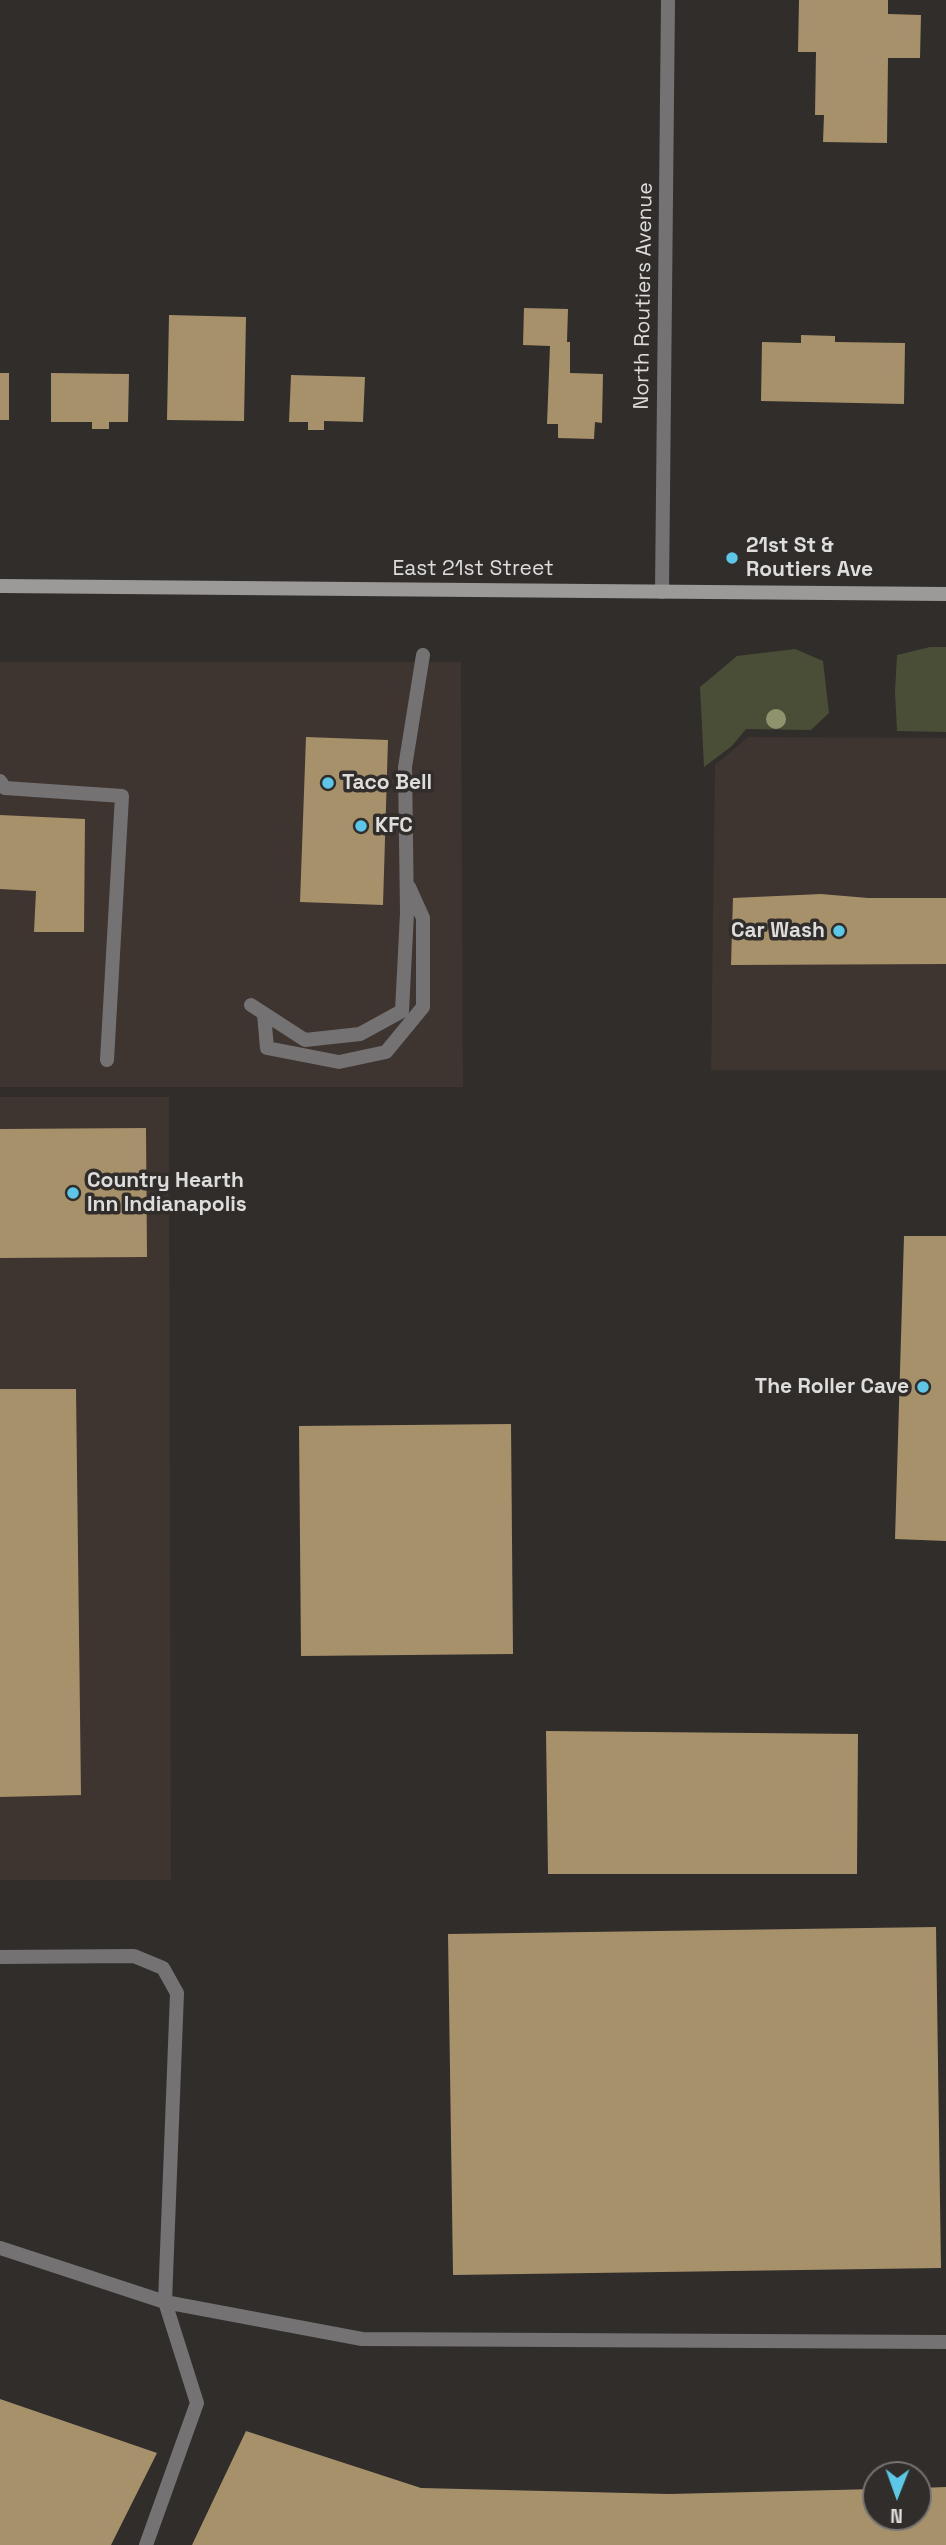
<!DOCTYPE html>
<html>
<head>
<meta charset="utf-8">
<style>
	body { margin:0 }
	#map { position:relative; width:946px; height:2545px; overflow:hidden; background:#302d2b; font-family:"Space Grotesk",sans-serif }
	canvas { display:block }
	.north { position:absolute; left:862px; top:2461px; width:70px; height:70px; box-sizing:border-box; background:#302d2b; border:2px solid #767372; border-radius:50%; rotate:181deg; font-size:19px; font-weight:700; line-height:28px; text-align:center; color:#dfdddc }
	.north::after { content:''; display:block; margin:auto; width:24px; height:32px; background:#5cc7e8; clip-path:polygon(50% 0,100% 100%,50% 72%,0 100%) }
</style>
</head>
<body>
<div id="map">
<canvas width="946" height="2545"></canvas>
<div class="north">N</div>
</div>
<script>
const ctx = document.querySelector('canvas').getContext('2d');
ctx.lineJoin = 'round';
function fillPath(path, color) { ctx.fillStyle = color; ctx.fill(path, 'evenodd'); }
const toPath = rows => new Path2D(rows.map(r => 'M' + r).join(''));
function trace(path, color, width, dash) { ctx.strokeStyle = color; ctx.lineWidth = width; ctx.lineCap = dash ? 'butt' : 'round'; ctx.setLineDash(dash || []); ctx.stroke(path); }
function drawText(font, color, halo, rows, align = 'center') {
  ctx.font = font + ' "Space Grotesk",sans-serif'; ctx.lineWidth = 7; ctx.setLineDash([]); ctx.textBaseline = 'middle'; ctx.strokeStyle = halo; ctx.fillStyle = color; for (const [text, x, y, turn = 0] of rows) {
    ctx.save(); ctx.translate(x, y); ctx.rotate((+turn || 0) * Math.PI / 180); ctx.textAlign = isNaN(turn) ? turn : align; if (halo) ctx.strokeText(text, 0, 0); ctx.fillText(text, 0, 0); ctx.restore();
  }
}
const built = toPath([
	[0,662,461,662,463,1087,0,1087],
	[748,737,946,738,946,1070,711,1070,715,765],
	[0,1097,169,1097,171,1880,0,1880]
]);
const green = toPath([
	[930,647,946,647,946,732,897,731,895,692,897,655],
	[795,649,823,661,829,713,811,730,746,729,732,746,704,767,700,687,737,656]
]);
const building = toPath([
	[799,0,888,0,888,14,921,15,920,58,888,58,887,143,823,142,824,115,815,115,816,52,798,52],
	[524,308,568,309,567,342,570,342,570,373,603,374,602,423,595,422,594,439,558,438,558,424,547,424,550,346,523,345],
	[169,315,246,317,244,421,167,420],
	[801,335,835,336,835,342,905,343,904,404,761,401,762,342,801,343],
	[0,373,9,373,9,420,0,420],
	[51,373,129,374,128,422,109,422,109,429,92,429,92,422,51,422],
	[291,375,365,377,363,422,324,421,324,430,308,430,308,422,289,422],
	[306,737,388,740,383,905,300,902],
	[0,815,85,819,84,932,34,932,36,891,0,889],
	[821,894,868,898,946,898,946,964,731,965,733,898],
	[146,1128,147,1257,0,1258,0,1129],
	[904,1236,946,1236,946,1541,895,1539],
	[0,1389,76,1389,81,1795,0,1797],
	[511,1424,513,1654,301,1656,299,1426],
	[546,1731,858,1734,857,1874,548,1874],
	[936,1927,941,2268,453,2275,448,1934],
	[0,2399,157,2453,111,2545,0,2545],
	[246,2431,421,2488,669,2494,876,2489,876,2517,918,2517,918,2488,946,2487,946,2545,192,2545]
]);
const service = toPath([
	[0,781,5,788,122,796,107,1060],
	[251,1005,305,1040,360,1034,402,1011,407,913,405,767,423,655],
	[264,1014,267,1048,339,1062,386,1052,423,1007,423,918,409,887],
	[0,1957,134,1956,163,1968,177,1993,165,2302,197,2403,146,2545],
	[0,2248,165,2302,362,2339,946,2342]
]);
const minor = toPath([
	[662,592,668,0]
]);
const secondary = toPath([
	[0,586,946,594]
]);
const trees = [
	[776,719]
];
const markers = [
	[732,558,7,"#5cc7e8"],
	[328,783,7,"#5cc7e8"],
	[361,826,7,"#5cc7e8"],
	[839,931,7,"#5cc7e8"],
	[73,1193,7,"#5cc7e8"],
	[923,1387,7,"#5cc7e8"]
];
const streetNames = [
	["North Routiers Avenue",644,296,-89],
	["East 21st Street",473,569]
];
const poiNames = [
	["21st St &",746,546],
	["Routiers Ave",746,570],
	["Taco Bell",342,783],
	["KFC",375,826],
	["Car Wash",825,931,"right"],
	["Country Hearth",87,1181],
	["Inn Indianapolis",87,1205],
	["The Roller Cave",909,1387,"right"]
];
fillPath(built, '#3e3430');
fillPath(green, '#4a4e36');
fillPath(building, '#a7916b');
trace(service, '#747273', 14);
trace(minor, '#747273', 14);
trace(secondary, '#9c9999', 14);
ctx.fillStyle = '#8f946e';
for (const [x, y] of trees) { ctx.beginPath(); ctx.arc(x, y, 10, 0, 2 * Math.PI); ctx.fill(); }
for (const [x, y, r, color] of markers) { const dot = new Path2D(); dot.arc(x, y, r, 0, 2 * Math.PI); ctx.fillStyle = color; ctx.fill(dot); trace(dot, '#302d2b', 2.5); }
drawText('21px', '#dfdddc', '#302d2b', streetNames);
drawText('bold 21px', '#dfdddc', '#302d2b', poiNames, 'left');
</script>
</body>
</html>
